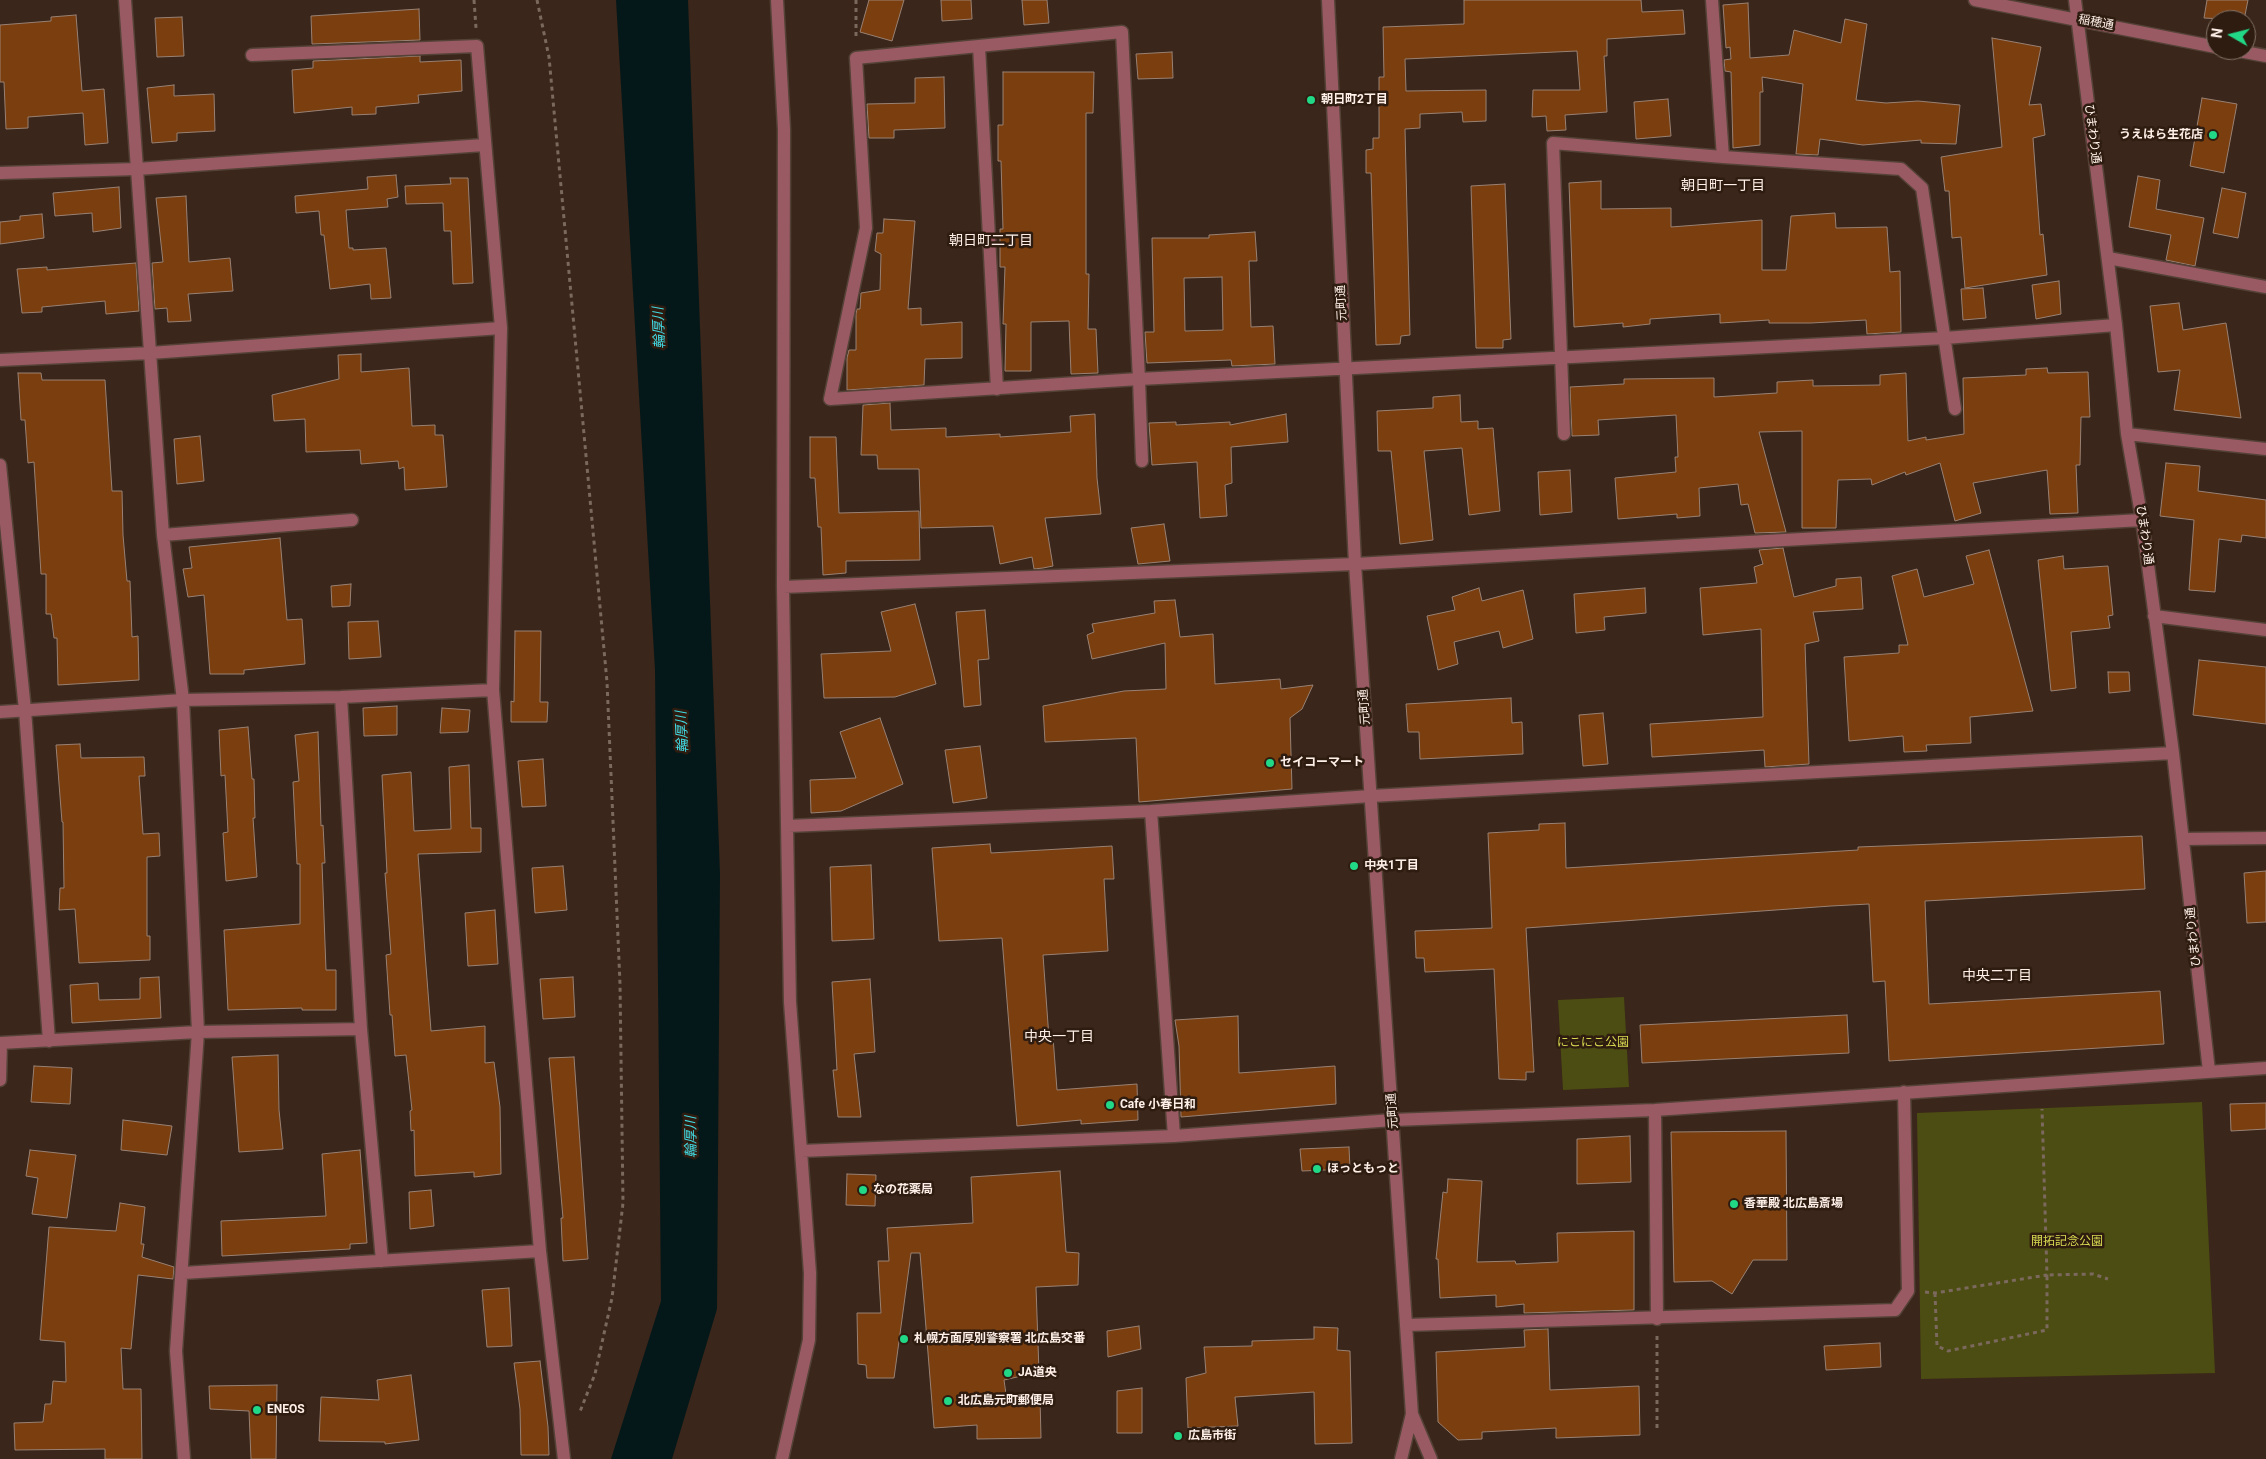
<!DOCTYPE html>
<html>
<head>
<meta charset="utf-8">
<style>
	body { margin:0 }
	#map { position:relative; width:2266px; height:1459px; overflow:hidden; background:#3a261a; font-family:Roboto,sans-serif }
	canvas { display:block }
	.north { position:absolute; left:2206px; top:10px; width:50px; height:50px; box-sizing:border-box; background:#2f1c10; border:1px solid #827166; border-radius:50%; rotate:278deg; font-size:14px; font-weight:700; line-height:20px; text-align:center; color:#fef0e8 }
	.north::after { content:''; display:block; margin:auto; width:18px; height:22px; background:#21d887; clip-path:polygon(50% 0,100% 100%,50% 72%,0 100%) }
</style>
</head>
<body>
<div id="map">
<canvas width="2266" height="1459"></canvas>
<div class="north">N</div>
</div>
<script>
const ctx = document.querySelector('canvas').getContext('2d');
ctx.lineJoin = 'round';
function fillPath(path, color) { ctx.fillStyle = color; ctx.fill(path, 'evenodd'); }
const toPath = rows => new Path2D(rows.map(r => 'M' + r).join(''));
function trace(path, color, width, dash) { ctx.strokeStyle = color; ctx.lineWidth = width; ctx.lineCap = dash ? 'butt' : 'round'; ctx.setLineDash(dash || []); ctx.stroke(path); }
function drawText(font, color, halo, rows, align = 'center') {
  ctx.font = font + ' Roboto,"Noto Sans JP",sans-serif'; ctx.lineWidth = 5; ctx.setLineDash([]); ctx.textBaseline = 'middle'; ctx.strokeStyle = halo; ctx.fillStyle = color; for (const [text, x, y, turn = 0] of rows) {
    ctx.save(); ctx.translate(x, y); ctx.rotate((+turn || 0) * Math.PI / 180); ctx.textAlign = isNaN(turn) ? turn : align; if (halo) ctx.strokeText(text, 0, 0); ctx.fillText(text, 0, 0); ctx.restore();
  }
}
const green = toPath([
	[1624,997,1629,1087,1563,1090,1558,1000],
	[2202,1102,2215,1373,1921,1379,1917,1113]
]);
const water = toPath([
	[616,0,688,0,720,874,717,1309,672,1459,611,1459,661,1301,655,670]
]);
const building = toPath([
	[869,0,904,0,892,41,860,32,869,0],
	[941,0,971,0,972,19,942,21,941,0],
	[1022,0,1047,0,1049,23,1024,25,1022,0],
	[1464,0,1641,0,1642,12,1683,10,1685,34,1607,39,1607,56,1604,56,1607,112,1565,115,1566,130,1547,131,1546,116,1532,117,1533,90,1580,90,1577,51,1405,59,1406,91,1486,90,1486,121,1463,122,1462,112,1420,114,1420,128,1405,129,1410,335,1401,336,1400,344,1376,345,1371,173,1366,173,1366,150,1373,149,1373,138,1379,138,1379,77,1384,77,1383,27,1464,24,1464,0],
	[2207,0,2248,0,2244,20,2204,18,2207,0],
	[1748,3,1750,58,1789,55,1794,30,1841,43,1845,19,1867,24,1856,100,1886,103,1918,101,1960,105,1956,144,1921,143,1921,140,1863,145,1820,139,1818,155,1796,154,1803,84,1762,77,1763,92,1760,92,1760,145,1733,148,1731,72,1725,71,1724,60,1731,59,1730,47,1726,48,1723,5,1748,3],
	[419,9,420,40,312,44,311,16,419,9],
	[76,15,82,91,104,89,108,143,85,145,83,113,28,117,28,128,6,129,4,82,0,82,0,25,51,21,51,17,76,15],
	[182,17,184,56,157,57,155,18,182,17],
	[1992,38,2041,47,2029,105,2041,104,2045,135,2033,138,2040,235,2043,234,2047,275,1965,288,1961,237,1952,238,1949,191,1945,191,1941,157,2002,147,1992,38],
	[1172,52,1173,78,1138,79,1136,54,1172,52],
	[420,56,420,62,461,60,462,91,418,95,419,103,376,107,376,114,352,115,352,107,294,113,292,70,313,68,313,61,420,56],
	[1003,72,1094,72,1093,113,1086,113,1086,274,1089,274,1088,329,1096,329,1098,373,1071,374,1069,321,1031,322,1031,371,1005,371,1006,324,1003,324,1005,267,1000,267,1000,229,1003,229,1001,161,998,161,998,125,1003,125,1003,72],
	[944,77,945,128,894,130,894,138,869,138,867,104,915,103,915,78,944,77],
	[174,85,174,96,214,94,215,131,177,133,177,141,152,143,147,88,174,85],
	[2202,98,2237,104,2224,173,2190,166,2202,98],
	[1668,99,1671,136,1636,139,1634,102,1668,99],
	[396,175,398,197,387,199,388,207,346,210,349,248,353,248,353,250,386,248,391,298,371,299,370,284,330,289,324,235,321,235,319,211,296,213,295,196,368,189,367,177,396,175],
	[2138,176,2160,180,2156,209,2204,218,2195,266,2166,260,2171,235,2129,227,2138,176],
	[450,178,468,178,473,283,453,284,451,231,444,231,443,203,406,204,405,186,451,184,450,178],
	[1601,181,1601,209,1671,208,1671,227,1762,220,1762,270,1786,270,1791,216,1835,213,1836,228,1887,227,1890,272,1900,271,1901,332,1867,334,1866,320,1811,323,1769,323,1769,320,1720,323,1720,314,1650,319,1650,324,1623,327,1623,323,1574,327,1569,183,1601,181],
	[1505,184,1511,339,1503,340,1503,348,1476,348,1471,186,1505,184],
	[119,187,121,228,93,232,92,213,55,216,53,193,119,187],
	[2222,188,2246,193,2238,238,2213,233,2222,188],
	[186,196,189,262,230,258,233,291,188,294,191,321,168,322,167,308,155,309,152,263,163,262,156,198,186,196],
	[42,214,44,238,0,244,0,222,20,220,20,216,42,214],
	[884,219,915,221,908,309,921,308,921,325,962,322,962,358,925,359,924,385,847,390,847,358,849,350,856,350,856,314,857,309,860,309,861,293,880,290,881,254,875,251,877,233,883,233,884,219],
	[1255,232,1257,261,1249,261,1251,327,1273,326,1275,364,1232,366,1231,360,1147,363,1145,332,1154,332,1152,238,1209,238,1209,235,1255,232],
	[1222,277,1223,330,1185,331,1184,278,1222,277],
	[136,263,139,311,106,314,105,301,42,307,42,312,22,313,17,269,47,267,47,270,136,263],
	[2059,281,2061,314,2036,319,2032,285,2059,281],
	[1983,288,1986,318,1963,320,1961,289,1983,288],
	[2179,303,2183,330,2226,323,2241,418,2174,410,2180,370,2158,372,2150,306,2179,303],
	[361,354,361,372,409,368,412,426,435,425,435,435,443,435,447,487,405,490,404,467,399,469,398,461,361,464,360,450,306,452,305,419,274,421,272,395,339,379,338,355,361,354],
	[2047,368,2048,373,2088,372,2090,417,2081,417,2080,465,2076,465,2078,513,2050,514,2047,470,1973,483,1981,513,1955,521,1940,463,1906,475,1905,472,1872,485,1871,479,1838,480,1836,528,1802,528,1802,431,1759,432,1786,532,1755,533,1748,504,1741,505,1738,484,1699,488,1700,516,1677,518,1677,514,1618,519,1615,478,1676,472,1675,457,1678,457,1676,415,1598,420,1599,435,1572,436,1570,387,1624,384,1624,379,1714,378,1714,397,1777,393,1777,382,1813,380,1813,386,1880,385,1880,375,1906,373,1908,441,1926,437,1926,440,1964,434,1963,378,2026,375,2026,369,2047,368],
	[18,373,41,373,42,380,105,380,112,491,122,491,123,535,127,581,130,581,132,637,138,636,139,680,58,685,57,638,54,638,51,614,46,614,46,574,41,574,34,462,28,463,25,420,21,420,18,373],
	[1460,395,1461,422,1478,421,1478,429,1493,428,1500,511,1469,515,1462,448,1424,451,1433,540,1400,544,1391,451,1378,451,1377,411,1433,408,1433,397,1460,395],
	[890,403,891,430,946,428,946,437,1000,434,1000,437,1071,432,1070,416,1095,414,1097,478,1101,514,1045,518,1053,566,1043,568,1034,569,1032,557,1000,564,993,526,921,528,919,469,878,469,877,455,861,455,863,405,890,403],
	[1286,414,1288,442,1231,447,1232,483,1225,485,1227,516,1200,518,1197,462,1152,465,1149,423,1176,422,1176,425,1230,422,1230,425,1286,414],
	[200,436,204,481,177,484,174,439,200,436],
	[810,437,836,437,839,513,919,511,920,560,846,561,846,573,823,575,821,527,818,527,815,478,810,478,810,437],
	[2166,463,2200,466,2198,491,2266,500,2266,538,2242,535,2241,542,2219,539,2215,592,2189,590,2194,520,2160,516,2166,463],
	[1570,470,1572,512,1540,515,1538,472,1570,470],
	[1164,524,1170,561,1138,564,1131,528,1164,524],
	[280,538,287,620,302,619,305,664,244,670,244,674,210,674,204,595,188,597,183,569,192,568,189,547,280,538],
	[1783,548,1794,597,1836,586,1836,579,1861,577,1863,609,1813,612,1819,641,1805,644,1809,764,1765,767,1764,750,1652,757,1650,724,1763,717,1761,629,1703,635,1700,588,1757,583,1754,567,1763,564,1759,550,1783,548],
	[1989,550,2033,711,1970,717,1971,743,1926,745,1927,751,1904,752,1903,736,1849,741,1844,657,1899,653,1899,645,1908,645,1892,576,1917,569,1924,597,1974,584,1966,556,1989,550],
	[2063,556,2064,569,2108,566,2113,615,2108,616,2110,628,2071,632,2076,688,2051,691,2038,560,2063,556],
	[351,584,350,606,332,607,331,586,351,584],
	[1479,588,1482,601,1523,590,1533,639,1503,648,1499,631,1454,642,1458,664,1438,670,1427,616,1455,610,1452,597,1479,588],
	[1645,588,1646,613,1604,617,1605,630,1576,633,1574,594,1645,588],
	[1175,600,1180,637,1213,634,1215,684,1280,679,1281,689,1313,685,1302,709,1290,718,1292,789,1139,802,1136,738,1045,742,1043,706,1124,691,1166,689,1165,643,1092,659,1087,635,1094,632,1092,624,1155,613,1154,601,1175,600],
	[915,604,936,684,895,697,824,698,821,654,891,651,881,612,915,604],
	[985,610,989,659,978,660,981,705,964,707,956,612,985,610],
	[378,621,381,657,349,659,348,622,378,621],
	[515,631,541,631,540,702,548,702,547,722,511,722,511,701,514,702,515,631],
	[2199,660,2266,667,2266,724,2193,715,2199,660],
	[2108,672,2129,672,2130,691,2109,693,2108,672],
	[1511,698,1512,723,1522,722,1523,754,1420,759,1419,732,1408,732,1406,704,1511,698],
	[397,706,397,735,364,736,363,708,397,706],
	[442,708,470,710,468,732,440,733,442,708],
	[1603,713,1608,764,1583,766,1579,715,1603,713],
	[880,718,903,784,841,811,811,813,810,780,856,778,840,732,880,718],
	[248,727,252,779,254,779,255,818,253,818,257,877,226,881,223,833,228,832,225,775,221,776,219,730,248,727],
	[318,732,321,826,323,825,325,863,322,863,326,970,336,970,336,1010,302,1010,302,1008,228,1010,224,930,300,924,300,864,297,864,293,782,299,781,295,735,318,732],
	[80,744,81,758,144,757,145,776,139,776,143,834,159,833,160,856,147,857,147,936,150,936,150,960,79,963,75,909,59,910,60,888,64,888,63,822,62,822,56,745,80,744],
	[980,746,987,798,953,803,945,750,980,746],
	[543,759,546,806,522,807,518,761,543,759],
	[469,765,471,828,481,828,481,852,418,854,425,953,431,1031,485,1026,485,1063,494,1062,500,1107,501,1174,474,1177,474,1172,415,1176,414,1130,411,1131,410,1111,412,1110,406,1055,395,1056,392,1015,390,1015,386,955,391,954,385,873,387,873,382,775,411,772,414,831,451,829,449,767,469,765],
	[1565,823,1566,868,1858,850,1858,847,2142,836,2145,889,1925,901,1929,1004,2160,991,2164,1044,1889,1061,1885,981,1873,982,1869,904,1831,906,1526,928,1534,1072,1526,1072,1526,1080,1499,1079,1494,969,1425,972,1424,958,1416,958,1415,931,1492,928,1488,833,1539,830,1539,824,1565,823],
	[990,844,991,853,1112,846,1114,879,1104,879,1108,951,1043,955,1049,1038,1053,1037,1057,1090,1137,1084,1138,1120,1081,1124,1081,1120,1017,1126,1002,938,939,941,932,848,990,844],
	[871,865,874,939,832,941,830,867,871,865],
	[563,866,567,910,535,913,532,868,563,866],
	[2266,871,2266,922,2247,923,2244,873,2266,871],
	[495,910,498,964,468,966,465,913,495,910],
	[159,977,161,1018,72,1023,70,985,98,983,99,1000,140,999,140,978,159,977],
	[573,977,575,1017,543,1019,540,979,573,977],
	[870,979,875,1052,854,1054,861,1117,838,1117,833,1070,837,1070,832,982,870,979],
	[1847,1015,1849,1053,1642,1063,1640,1025,1847,1015],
	[1238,1016,1239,1073,1335,1066,1336,1104,1181,1117,1179,1046,1175,1020,1238,1016],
	[278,1055,279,1110,283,1149,239,1152,232,1057,278,1055],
	[574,1057,588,1259,563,1261,561,1218,563,1218,549,1058,574,1057],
	[34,1066,72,1068,70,1104,31,1102,34,1066],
	[2266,1103,2266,1129,2231,1131,2230,1104,2266,1103],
	[123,1120,172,1126,167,1155,121,1150,123,1120],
	[1786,1131,1787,1260,1753,1260,1732,1294,1712,1281,1674,1282,1671,1132,1786,1131],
	[1630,1136,1631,1182,1577,1184,1577,1139,1630,1136],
	[1349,1147,1350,1169,1302,1171,1300,1149,1349,1147],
	[30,1150,76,1155,67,1218,32,1214,38,1178,26,1176,30,1150],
	[360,1150,367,1243,350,1244,350,1249,222,1256,221,1221,326,1216,322,1154,360,1150],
	[1060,1171,1066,1252,1079,1253,1078,1285,1036,1287,1039,1372,1004,1380,1007,1401,1040,1398,1041,1438,977,1439,977,1425,934,1428,920,1253,911,1253,894,1378,867,1378,866,1365,858,1364,857,1313,881,1313,878,1261,889,1261,887,1228,973,1223,971,1177,1060,1171],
	[847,1174,876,1175,875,1206,846,1205,847,1174],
	[1448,1179,1482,1181,1477,1262,1515,1261,1516,1264,1558,1262,1557,1233,1634,1231,1634,1310,1524,1313,1524,1304,1496,1307,1496,1295,1440,1298,1438,1259,1436,1259,1443,1192,1447,1193,1448,1179],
	[431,1190,434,1226,410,1229,409,1192,431,1190],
	[120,1203,145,1207,141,1244,144,1244,142,1257,174,1267,173,1279,138,1275,131,1349,121,1348,123,1389,141,1389,142,1459,105,1459,105,1449,15,1450,14,1423,43,1422,45,1404,51,1404,53,1381,66,1382,65,1342,40,1340,49,1227,116,1231,120,1203],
	[509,1288,512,1346,487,1347,482,1290,509,1288],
	[1139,1326,1141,1349,1108,1357,1107,1331,1139,1326],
	[1314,1327,1338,1328,1337,1350,1350,1351,1352,1443,1315,1444,1314,1392,1235,1397,1238,1426,1188,1428,1186,1378,1206,1373,1204,1347,1252,1346,1252,1341,1314,1339,1314,1327],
	[1548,1329,1550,1390,1639,1386,1640,1435,1556,1438,1556,1428,1482,1432,1482,1439,1458,1440,1438,1422,1436,1352,1525,1347,1524,1330,1548,1329],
	[1880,1343,1881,1367,1826,1370,1824,1346,1880,1343],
	[540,1361,548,1427,549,1455,521,1455,520,1409,514,1363,540,1361],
	[411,1375,419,1440,385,1444,385,1442,319,1441,321,1397,379,1400,377,1380,411,1375],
	[277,1385,276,1459,251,1459,249,1411,210,1409,209,1386,277,1385],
	[1142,1388,1142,1433,1117,1433,1117,1391,1142,1388]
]);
const path = toPath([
	[474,0,476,28],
	[537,0,549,57,607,682,620,984,623,1203,612,1298,595,1374,579,1414],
	[856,0,856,40],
	[1925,1292,1935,1293,2047,1275,2042,1109],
	[1935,1293,1937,1346,1948,1351,2047,1330,2047,1275,2093,1274,2108,1279],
	[1657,1336,1657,1430]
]);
const minor = toPath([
	[125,0,163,535,183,700,198,1032,176,1351,184,1459],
	[777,0,784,129,783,587,790,1002,810,1273,809,1340,782,1459],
	[1328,0,1355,564,1412,1414,1401,1459],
	[1712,0,1723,157],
	[1975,0,2216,47],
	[2075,0,2116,325,2127,434,2142,520,2173,753,2209,1071],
	[979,46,997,389],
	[2234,50,2266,56],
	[252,55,477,46,501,328,493,690,540,1251,564,1459],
	[0,173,137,169,484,145],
	[2108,258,2266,287],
	[0,360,150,353,501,328],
	[1564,434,1553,143,1723,157,1901,169,1922,188,1955,409],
	[2127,434,2266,449],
	[1142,461,1139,379,1122,32,856,58,866,228,830,399,1139,379,1945,338,2116,325],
	[0,465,25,710,49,1041],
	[163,535,352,520],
	[783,587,1355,564,2142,520],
	[2154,616,2266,630],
	[341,697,361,1029,382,1261],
	[0,712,183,700,341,697,493,690],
	[1151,811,1174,1136],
	[788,826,1151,811,1371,796,2173,753],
	[2183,839,2266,838],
	[0,1043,198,1032,361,1029],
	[0,1080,1,1043],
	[1655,1110,1657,1319],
	[801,1151,1174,1136,1393,1120,1655,1110,2266,1068],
	[183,1273,540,1251],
	[1407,1325,1895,1310,1908,1291,1904,1092],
	[1412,1414,1431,1459]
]);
const markers = [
	[1311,100,5,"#21d887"],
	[2213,135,5,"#21d887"],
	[1270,763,5,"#21d887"],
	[1354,866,5,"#21d887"],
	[1110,1105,5,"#21d887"],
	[1317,1169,5,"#21d887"],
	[863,1190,5,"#21d887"],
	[1734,1204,5,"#21d887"],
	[904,1339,5,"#21d887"],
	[1008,1373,5,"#21d887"],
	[948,1401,5,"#21d887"],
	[257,1410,5,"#21d887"],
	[1178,1436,5,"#21d887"]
];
const streetNames = [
	["稲穂通",2096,23,11],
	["ひまわり通",2092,134,83],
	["元町通",1342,303,-93],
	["ひまわり通",2144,535,82],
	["元町通",1365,707,-94],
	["ひまわり通",2194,937,-96],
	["元町通",1393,1111,-94]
];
const poiNames = [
	["朝日町2丁目",1321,100],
	["うえはら生花店",2203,135,"right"],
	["セイコーマート",1280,763],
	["中央1丁目",1364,866],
	["Cafe 小春日和",1120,1105],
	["ほっともっと",1327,1169],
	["なの花薬局",873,1190],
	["香華殿 北広島斎場",1744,1204],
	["札幌方面厚別警察署 北広島交番",914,1339],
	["JA道央",1018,1373],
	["北広島元町郵便局",958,1401],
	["ENEOS",267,1410],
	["広島市街",1188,1436]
];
const parkNames = [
	["にこにこ公園",1593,1043],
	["開拓記念公園",2067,1242]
];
const neighbourhoodNames = [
	["朝日町一丁目",1723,186],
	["朝日町二丁目",991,241],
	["中央二丁目",1997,976],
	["中央一丁目",1059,1037]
];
const waterNames = [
	["輪厚川",660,328,-93],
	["輪厚川",683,732,-93],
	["輪厚川",692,1137,-91]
];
fillPath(green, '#4c4d12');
fillPath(water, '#051819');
fillPath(building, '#7a3e0f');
trace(building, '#998173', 1);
trace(minor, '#554237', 15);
trace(path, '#7b695e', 3, [4, 4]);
trace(minor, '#995a64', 12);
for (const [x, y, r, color] of markers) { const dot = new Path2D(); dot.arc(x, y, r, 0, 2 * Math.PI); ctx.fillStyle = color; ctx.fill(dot); trace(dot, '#2f1c10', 2); }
drawText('12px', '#fef0e8', '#2f1c10', streetNames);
drawText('bold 12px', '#fef0e8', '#2f1c10', poiNames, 'left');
drawText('12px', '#d7da51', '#2f1c10', parkNames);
drawText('14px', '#fef0e8', '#2f1c10', neighbourhoodNames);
drawText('italic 14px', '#41dce5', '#2f1c10', waterNames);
</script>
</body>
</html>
